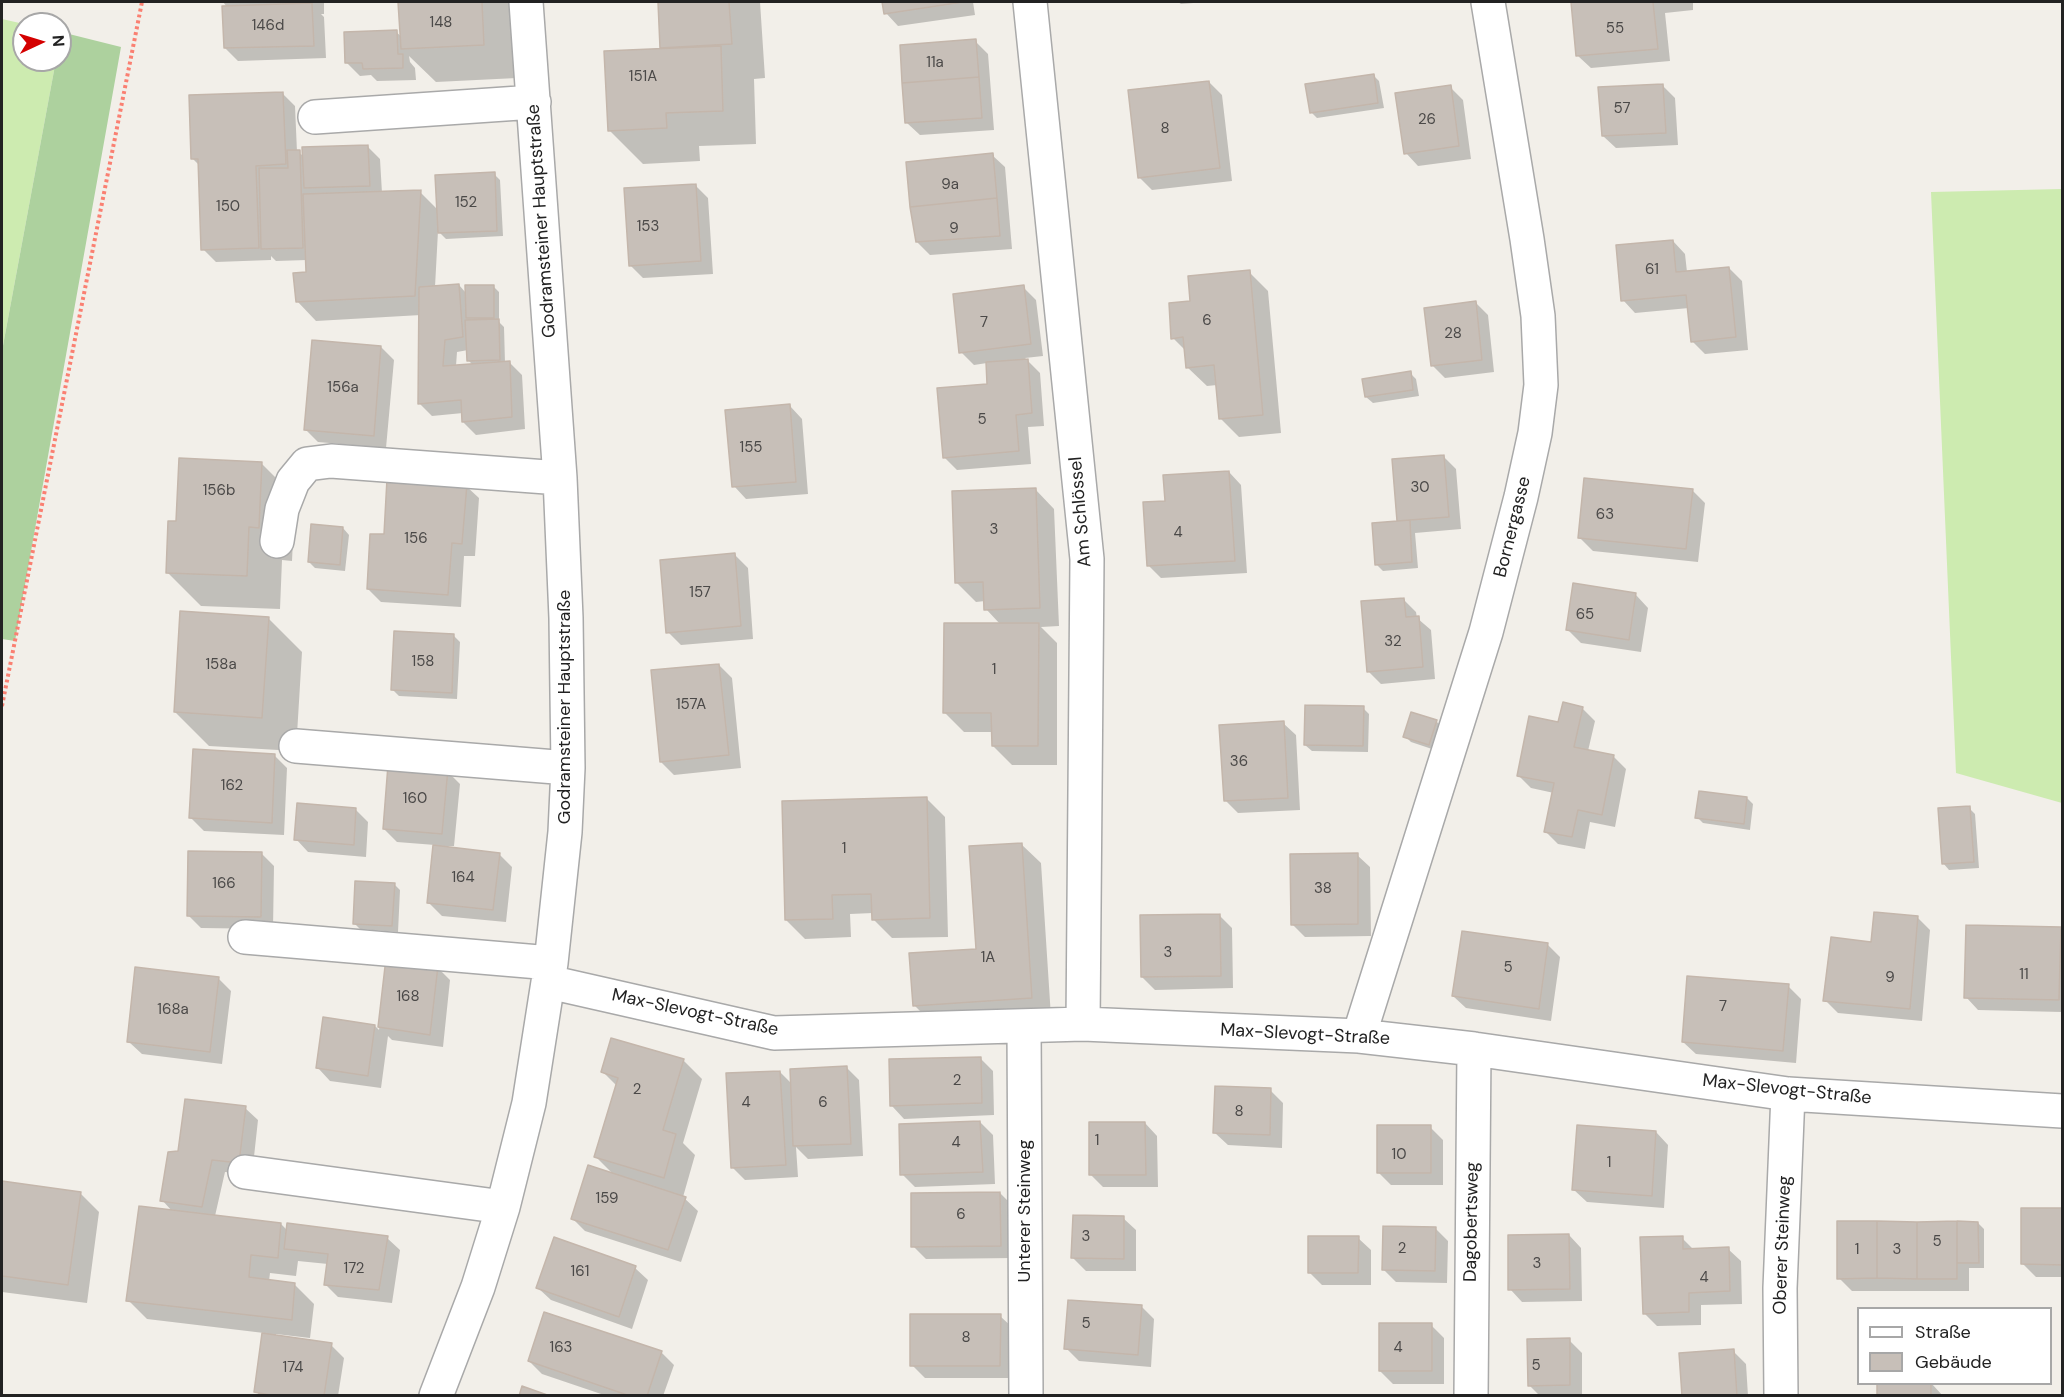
<!DOCTYPE html>
<html>
<head>
<meta charset="utf-8">
<style>
	body { margin:0 }
	#map { position:relative; width:2064px; height:1397px; overflow:hidden; background:#f2efe9; font-family:"DM Sans",sans-serif }
	canvas { display:block }
	.frame { position:absolute; inset:0; border:3px solid #222; pointer-events:none }
	.legend { position:absolute; left:1857px; top:1307px; width:195px; height:78px; box-sizing:border-box; background:#fff; border:2px solid #a7a7a7; margin:0; padding:8px 10px; list-style:none; font-size:18px; color:#222 }
	.legend li { display:flex; align-items:center; gap:12px; height:30px }
	.legend b { width:30px; border:2px solid #a7a7a7 }
	.north { position:absolute; left:12px; top:12px; width:60px; height:60px; box-sizing:border-box; background:#fff; border:2px solid #a7a7a7; border-radius:50%; rotate:86deg; font-size:16px; font-weight:700; line-height:24px; text-align:center; color:#222 }
	.north::after { content:''; display:block; margin:auto; width:21px; height:27px; background:#d40000; clip-path:polygon(50% 0,100% 100%,50% 72%,0 100%) }
</style>
</head>
<body>
<div id="map">
<canvas width="2064" height="1397"></canvas>
<div class="frame"></div>
<ul class="legend">
<li><b style="height:8px;background:#fff"></b>Straße</li>
<li><b style="height:16px;background:#c7bfb8"></b>Gebäude</li>
</ul>
<div class="north">N</div>
</div>
<script>
const ctx = document.querySelector('canvas').getContext('2d');
ctx.lineJoin = 'round';
function fillPath(path, color) { ctx.fillStyle = color; ctx.fill(path, 'evenodd'); }
const toPath = rows => new Path2D(rows.map(r => 'M' + r).join(''));
function trace(path, color, width, dash) { ctx.strokeStyle = color; ctx.lineWidth = width; ctx.lineCap = dash ? 'butt' : 'round'; ctx.setLineDash(dash || []); ctx.stroke(path); }
function drawText(font, color, halo, rows, align = 'center') {
  ctx.font = font + ' "DM Sans",sans-serif'; ctx.lineWidth = 4.5; ctx.setLineDash([]); ctx.textBaseline = 'middle'; ctx.strokeStyle = halo; ctx.fillStyle = color; for (const [text, x, y, turn = 0] of rows) {
    ctx.save(); ctx.translate(x, y); ctx.rotate((+turn || 0) * Math.PI / 180); ctx.textAlign = isNaN(turn) ? turn : align; if (halo) ctx.strokeText(text, 0, 0); ctx.fillText(text, 0, 0); ctx.restore();
  }
}
const grass = toPath([
	[2,19,24,24,24,60,56,60,2,351],
	[2062,189,2062,803,1956,773,1931,192]
]);
const forest = toPath([
	[61,32,121,47,15,641,2,639,2,351,56,60,60,60]
]);
const shadow = toPath([
	[223,2,324,2,324,14,321,14,324,17,326,58,238,61,225,48,227,7],
	[400,2,513,2,517,78,436,82,409,56,410,62,415,68,416,80,377,81,371,75,360,76,347,63,396,32,402,37],
	[659,2,760,2,765,78,754,79,756,144,699,146,700,161,643,164,609,130,662,50],
	[884,2,973,2,975,15,898,26,886,13],
	[1178,2,1206,2,1181,4],
	[1573,2,1693,2,1693,10,1665,13,1670,61,1591,68,1578,56],
	[975,41,988,54,994,130,920,135,907,123],
	[1373,75,1379,81,1384,108,1317,118,1311,112],
	[1209,82,1222,95,1232,181,1152,190,1139,177],
	[1662,85,1675,98,1678,145,1616,148,1603,136],
	[1450,87,1463,100,1471,159,1418,166,1406,153],
	[282,93,295,106,297,152,304,156,367,146,380,159,382,193,420,192,438,210,494,174,500,180,503,236,446,239,438,231,435,287,459,285,466,293,493,286,499,292,499,322,504,327,505,363,509,362,522,375,525,429,476,435,463,422,463,413,432,416,420,404,421,315,316,321,297,301,307,273,307,260,276,261,271,256,271,260,216,262,203,249,200,166,193,159],
	[468,350,468,360,473,365,456,366,457,352],
	[992,155,1005,167,1012,249,930,255,917,242],
	[695,185,708,198,713,274,643,278,630,265],
	[1673,241,1685,254,1687,272,1729,268,1742,281,1748,350,1705,354,1692,341,1689,308,1635,313,1623,300],
	[1249,272,1268,291,1281,433,1239,437,1220,418,1217,385,1207,386,1187,367,1186,351,1173,338,1192,302],
	[1023,287,1036,300,1043,356,1025,358,1040,373,1044,426,1028,427,1031,464,957,470,944,457,989,385,987,363,974,365,961,352],
	[1475,302,1488,315,1494,372,1445,378,1432,365],
	[381,347,394,360,386,448,318,442,305,429],
	[1410,373,1416,379,1419,396,1373,403,1366,397],
	[790,406,802,419,808,494,746,499,734,486],
	[1443,456,1456,469,1461,529,1415,533,1418,568,1383,571,1377,565,1400,522,1398,520],
	[261,463,295,497,292,561,282,560,280,609,201,606,168,573],
	[1229,472,1241,485,1247,573,1161,578,1149,566,1166,503],
	[466,486,479,498,475,556,464,556,461,607,381,602,368,589,385,536],
	[1035,489,1054,509,1059,626,1041,627,1057,643,1057,765,1012,765,993,746,993,732,964,732,945,713,1000,624,986,609,985,601,976,602,957,583],
	[1692,490,1705,503,1698,562,1593,551,1580,538],
	[343,528,349,535,345,571,315,568,309,562],
	[735,555,748,568,753,639,681,645,668,632],
	[1636,595,1648,608,1641,652,1581,643,1568,630],
	[1404,600,1416,612,1417,618,1431,630,1435,679,1381,684,1368,671],
	[268,618,302,652,296,751,209,746,175,712],
	[454,636,460,642,457,699,399,696,393,690],
	[719,665,732,678,741,768,674,775,661,762],
	[1363,708,1369,714,1368,752,1312,751,1305,745],
	[1582,708,1595,721,1588,751,1614,757,1626,769,1615,827,1590,822,1585,849,1558,844,1545,831,1554,793,1531,788,1518,775,1559,724],
	[1436,721,1442,727,1435,750,1411,742,1405,736],
	[1283,723,1296,735,1300,810,1238,813,1225,800],
	[274,755,287,768,284,835,204,831,191,818],
	[447,771,460,784,454,846,447,846,447,848,499,854,512,867,506,922,442,916,429,903,435,845,397,842,384,829],
	[926,798,945,817,948,937,892,938,873,919,873,913,850,914,851,937,805,939,786,920],
	[1747,798,1753,804,1750,830,1703,823,1697,817],
	[1969,808,1975,814,1979,868,1949,870,1943,863],
	[355,809,368,822,366,857,308,852,296,839],
	[1021,844,1041,863,1051,1017,933,1024,914,1005,978,950],
	[261,853,274,866,273,929,201,928,188,915],
	[1357,855,1370,867,1371,936,1305,937,1292,924],
	[394,884,400,890,398,932,360,929,354,923],
	[1220,916,1232,928,1233,988,1155,990,1142,977],
	[1917,917,1930,930,1922,1021,1838,1013,1825,1000,1873,944],
	[2061,929,2062,930,2062,1012,1978,1010,1966,997],
	[1548,945,1560,957,1551,1021,1466,1008,1453,996],
	[387,960,438,968,450,980,443,1047,392,1040,388,1036,381,1088,330,1081,318,1068,375,1026,379,1030],
	[218,978,231,991,222,1064,142,1054,129,1042],
	[1788,986,1801,999,1796,1063,1696,1054,1683,1042],
	[980,1058,993,1071,994,1115,904,1119,892,1106],
	[683,1060,702,1079,683,1143,695,1155,683,1197,698,1211,681,1262,585,1231,572,1218,614,1175,596,1157,617,1086,603,1072],
	[846,1067,859,1080,863,1156,808,1159,796,1147,798,1177,745,1180,732,1167,780,1072,792,1084],
	[1270,1090,1283,1103,1282,1148,1228,1145,1215,1133],
	[245,1108,258,1120,252,1175,225,1172,215,1216,281,1224,288,1231,387,1238,400,1250,392,1303,338,1297,325,1284,328,1264,298,1261,296,1276,270,1273,269,1281,294,1284,314,1304,310,1338,276,1334,275,1337,331,1345,344,1358,338,1396,260,1396,256,1391,264,1333,147,1319,128,1300,172,1211,162,1200,179,1152],
	[980,1122,993,1135,995,1184,915,1187,902,1174],
	[1145,1123,1157,1136,1158,1187,1103,1187,1090,1174],
	[1430,1127,1443,1140,1443,1185,1391,1185,1378,1172],
	[1656,1132,1668,1145,1664,1208,1587,1202,1574,1190],
	[2,1182,80,1193,99,1212,87,1303,2,1292],
	[1000,1193,1013,1206,1014,1258,926,1259,913,1246],
	[2023,1209,2062,1210,2062,1277,2036,1277,2023,1264],
	[1123,1218,1136,1230,1136,1271,1086,1271,1073,1258],
	[1978,1223,1984,1229,1984,1268,1969,1268,1969,1291,1852,1291,1839,1278],
	[1435,1228,1448,1241,1447,1283,1396,1282,1383,1269],
	[1569,1235,1581,1248,1582,1301,1522,1302,1510,1289],
	[1358,1238,1371,1250,1371,1285,1322,1285,1309,1272],
	[1682,1238,1694,1250,1728,1249,1741,1261,1742,1304,1701,1305,1701,1325,1657,1326,1644,1313],
	[635,1268,648,1280,632,1329,551,1300,538,1288],
	[1141,1306,1154,1319,1151,1367,1079,1361,1066,1348],
	[1000,1316,1013,1328,1013,1378,925,1378,912,1365],
	[1431,1325,1444,1338,1444,1384,1393,1384,1380,1371],
	[1569,1340,1582,1353,1582,1396,1540,1396,1529,1385],
	[1733,1351,1746,1364,1748,1396,1683,1396],
	[661,1352,674,1365,663,1396,607,1396,542,1374,529,1361],
	[1879,1384,1932,1384,1943,1396,1879,1396]
]);
const building = toPath([
	[398,2,482,2,484,45,401,49,398,2],
	[658,2,729,2,732,44,660,48,658,2],
	[882,2,963,2,884,14,882,2],
	[1571,2,1653,2,1658,49,1576,56,1571,2],
	[312,3,314,46,224,48,222,6,312,3],
	[397,30,398,54,403,54,403,68,363,69,362,63,345,63,344,32,397,30],
	[976,39,979,77,902,83,900,45,976,39],
	[721,46,723,111,666,113,667,128,608,131,604,51,721,46],
	[1374,74,1378,103,1310,113,1305,84,1374,74],
	[979,77,982,118,905,123,902,83,979,77],
	[1209,81,1220,168,1138,178,1128,90,1209,81],
	[1663,84,1666,133,1602,136,1598,87,1663,84],
	[1451,85,1459,146,1404,154,1395,93,1451,85],
	[283,92,286,164,256,166,259,248,201,250,198,159,191,159,189,95,283,92],
	[368,145,370,186,304,188,302,147,368,145],
	[287,150,300,150,303,248,261,249,259,168,288,168,287,150],
	[993,153,997,198,910,207,906,162,993,153],
	[495,172,497,231,438,233,435,175,495,172],
	[696,184,701,261,629,266,624,188,696,184],
	[421,190,415,296,296,302,293,273,306,272,303,194,421,190],
	[997,198,1000,236,916,242,910,207,997,198],
	[1673,240,1676,272,1729,267,1736,337,1691,342,1686,295,1621,301,1616,245,1673,240],
	[1250,270,1263,415,1219,419,1214,365,1186,368,1183,337,1171,339,1169,303,1190,301,1188,276,1250,270],
	[459,284,463,337,445,340,443,366,510,361,512,417,462,422,461,400,418,404,419,287,459,284],
	[465,285,494,285,494,318,466,318,465,285],
	[1024,285,1031,344,959,353,953,294,1024,285],
	[1476,301,1482,360,1431,366,1424,308,1476,301],
	[499,319,500,360,467,361,465,320,499,319],
	[312,340,381,346,374,436,304,430,312,340],
	[1028,359,1032,413,1016,415,1019,451,943,458,937,388,987,384,986,362,1028,359],
	[1411,371,1413,390,1365,397,1362,379,1411,371],
	[790,404,796,482,732,487,725,410,790,404],
	[1444,455,1449,517,1397,521,1392,459,1444,455],
	[179,458,262,462,259,528,249,527,247,576,166,573,168,521,176,521,179,458],
	[1229,471,1235,561,1147,566,1143,502,1165,501,1163,475,1229,471],
	[1584,478,1693,489,1686,549,1578,538,1584,478],
	[387,479,467,484,462,544,452,543,448,595,367,589,370,534,384,534,387,479],
	[1036,488,1040,608,984,610,983,582,955,583,952,491,1036,488],
	[1410,520,1412,562,1375,565,1372,523,1410,520],
	[311,524,343,527,340,565,308,562,311,524],
	[735,553,741,626,666,633,660,560,735,553],
	[1573,583,1636,593,1629,640,1566,630,1573,583],
	[1404,598,1406,617,1419,616,1423,667,1367,672,1361,601,1404,598],
	[180,611,269,617,262,718,174,712,180,611],
	[944,623,1039,623,1038,746,992,746,991,713,943,713,944,623],
	[394,631,454,634,452,693,391,690,394,631],
	[719,664,729,755,660,762,651,670,719,664],
	[1563,702,1583,707,1574,747,1614,755,1602,815,1578,810,1572,837,1544,832,1554,783,1517,776,1529,716,1558,722,1563,702],
	[1305,705,1364,706,1363,746,1304,745,1305,705],
	[1411,712,1437,720,1429,745,1403,737,1411,712],
	[1284,721,1288,798,1224,801,1219,725,1284,721],
	[193,749,275,754,272,823,189,818,193,749],
	[388,765,448,769,442,834,383,829,388,765],
	[1699,791,1747,797,1744,824,1695,818,1699,791],
	[927,797,930,918,872,920,871,894,832,895,833,919,785,920,782,801,927,797],
	[297,803,356,808,354,845,294,840,297,803],
	[1970,806,1974,862,1942,864,1938,808,1970,806],
	[1022,843,1032,998,913,1006,909,953,976,949,969,846,1022,843],
	[433,845,500,853,493,910,427,903,433,845],
	[188,851,262,852,261,917,187,916,188,851],
	[1358,853,1358,924,1291,925,1290,854,1358,853],
	[355,881,395,883,392,926,353,924,355,881],
	[1874,912,1918,916,1910,1009,1823,1001,1831,937,1871,942,1874,912],
	[1220,914,1221,976,1141,977,1140,915,1220,914],
	[1966,925,2061,927,2059,1000,1964,998,1966,925],
	[1462,931,1548,943,1539,1009,1452,996,1462,931],
	[386,958,438,966,430,1035,378,1027,386,958],
	[135,967,219,977,210,1052,127,1042,135,967],
	[1687,976,1789,984,1783,1051,1682,1042,1687,976],
	[323,1017,375,1025,368,1076,316,1068,323,1017],
	[611,1038,684,1059,663,1130,676,1134,664,1178,594,1157,618,1078,601,1072,611,1038],
	[981,1057,982,1103,890,1106,889,1059,981,1057],
	[847,1066,851,1144,793,1146,790,1069,847,1066],
	[780,1071,786,1165,731,1168,726,1073,780,1071],
	[1215,1086,1271,1088,1270,1135,1213,1133,1215,1086],
	[185,1099,246,1106,239,1163,212,1160,202,1207,160,1201,168,1152,178,1151,185,1099],
	[980,1121,983,1172,900,1175,899,1124,980,1121],
	[1089,1122,1145,1122,1146,1175,1089,1175,1089,1122],
	[1377,1125,1431,1125,1431,1173,1377,1173,1377,1125],
	[1577,1125,1656,1131,1652,1196,1572,1190,1577,1125],
	[588,1165,686,1197,668,1250,571,1219,588,1165],
	[2,1181,81,1192,68,1285,2,1276,2,1181],
	[1000,1192,1001,1246,911,1247,911,1193,1000,1192],
	[139,1206,281,1223,278,1258,251,1255,249,1277,295,1283,292,1320,126,1301,139,1206],
	[2021,1208,2062,1208,2062,1265,2021,1264,2021,1208],
	[1073,1215,1124,1216,1124,1259,1071,1258,1073,1215],
	[1837,1221,1877,1221,1877,1278,1837,1279,1837,1221],
	[1877,1221,1917,1222,1917,1279,1877,1278,1877,1221],
	[1957,1221,1978,1222,1979,1263,1957,1263,1957,1221],
	[1957,1221,1957,1279,1917,1279,1917,1222,1957,1221],
	[287,1223,388,1236,379,1290,324,1285,328,1254,284,1249,287,1223],
	[1383,1226,1436,1227,1435,1271,1382,1270,1383,1226],
	[1569,1234,1570,1289,1508,1290,1508,1235,1569,1234],
	[1308,1236,1359,1236,1358,1273,1308,1273,1308,1236],
	[1683,1236,1683,1249,1729,1247,1730,1291,1689,1293,1689,1312,1643,1314,1640,1237,1683,1236],
	[554,1237,636,1266,619,1317,536,1288,554,1237],
	[1068,1300,1142,1305,1138,1355,1064,1349,1068,1300],
	[544,1312,662,1351,647,1396,630,1396,528,1361,544,1312],
	[910,1314,1001,1314,1000,1366,910,1366,910,1314],
	[1379,1323,1432,1323,1432,1371,1379,1371,1379,1323],
	[262,1333,332,1343,324,1396,275,1396,254,1392,262,1333],
	[1570,1338,1570,1385,1528,1386,1527,1339,1570,1338],
	[1734,1349,1737,1396,1682,1396,1679,1353,1734,1349],
	[1877,1384,1931,1384,1931,1396,1877,1396,1877,1384],
	[522,1386,550,1396,519,1396,522,1386]
]);
const path = toPath([
	[2,706,142,2]
]);
const minor = toPath([
	[1030,2,1087,559,1083,1024],
	[315,117,534,102],
	[277,541,282,509,293,481,307,464,331,461,560,478],
	[296,746,568,768],
	[245,937,551,963],
	[549,982,774,1033,1083,1024,1359,1036,1474,1049,1788,1094,2062,1111],
	[1024,1026,1026,1396],
	[1359,1036,1486,632,1521,497,1535,433,1541,385,1538,316,1527,239,1488,2],
	[245,1172,503,1207],
	[436,1396,478,1287,503,1207,529,1103,551,963,565,832,568,768,566,618,560,478,526,2],
	[1471,1396,1474,1049],
	[1781,1396,1780,1288,1788,1094]
]);
const numberNames = [
	["148",441,23],
	["146d",268,26],
	["55",1615,29],
	["11a",935,63],
	["151A",643,77],
	["57",1622,109],
	["26",1427,120],
	["8",1165,129],
	["9a",950,185],
	["152",466,203],
	["150",228,207],
	["153",648,227],
	["9",954,229],
	["61",1652,270],
	["6",1207,321],
	["7",984,323],
	["28",1453,334],
	["156a",343,388],
	["5",982,420],
	["155",751,448],
	["30",1420,488],
	["156b",219,491],
	["63",1605,515],
	["3",994,530],
	["4",1178,533],
	["156",416,539],
	["157",700,593],
	["65",1585,615],
	["32",1393,642],
	["158",423,662],
	["158a",221,665],
	["1",994,670],
	["157A",691,705],
	["36",1239,762],
	["162",232,786],
	["160",415,799],
	["1",844,849],
	["164",463,878],
	["166",224,884],
	["38",1323,889],
	["3",1168,953],
	["1A",988,958],
	["5",1508,968],
	["11",2024,975],
	["9",1890,978],
	["168",408,997],
	["7",1723,1007],
	["168a",173,1010],
	["2",957,1081],
	["2",637,1090],
	["4",746,1103],
	["6",823,1103],
	["8",1239,1112],
	["1",1097,1141],
	["4",956,1143],
	["10",1399,1155],
	["1",1609,1163],
	["159",607,1199],
	["6",961,1215],
	["3",1086,1237],
	["5",1937,1242],
	["2",1402,1249],
	["1",1857,1250],
	["3",1897,1250],
	["3",1537,1264],
	["172",354,1269],
	["161",580,1272],
	["4",1704,1278],
	["5",1086,1324],
	["8",966,1338],
	["163",561,1348],
	["4",1398,1348],
	["5",1536,1366],
	["174",293,1368]
];
const streetNames = [
	["Godramsteiner Hauptstraße",542,221,-94],
	["Am Schlössel",1081,512,-95],
	["Bornergasse",1513,527,-76],
	["Godramsteiner Hauptstraße",565,707,-90],
	["Max-Slevogt-Straße",695,1013,12],
	["Max-Slevogt-Straße",1305,1035,3],
	["Max-Slevogt-Straße",1787,1090,6],
	["Unterer Steinweg",1025,1211,-90],
	["Dagobertsweg",1472,1222,-89],
	["Oberer Steinweg",1783,1245,-88]
];
fillPath(grass, '#cdebb0');
fillPath(forest, '#add19e');
fillPath(shadow, '#0003');
fillPath(building, '#c7bfb8');
trace(building, '#c4b6ab', 1.5);
trace(minor, '#a9a9a9', 36);
trace(path, '#fa8072', 4, [3, 3]);
trace(minor, '#fff', 33);
drawText('15px', '#4b4948', null, numberNames);
drawText('18px', '#222', '#fff', streetNames);
</script>
</body>
</html>
